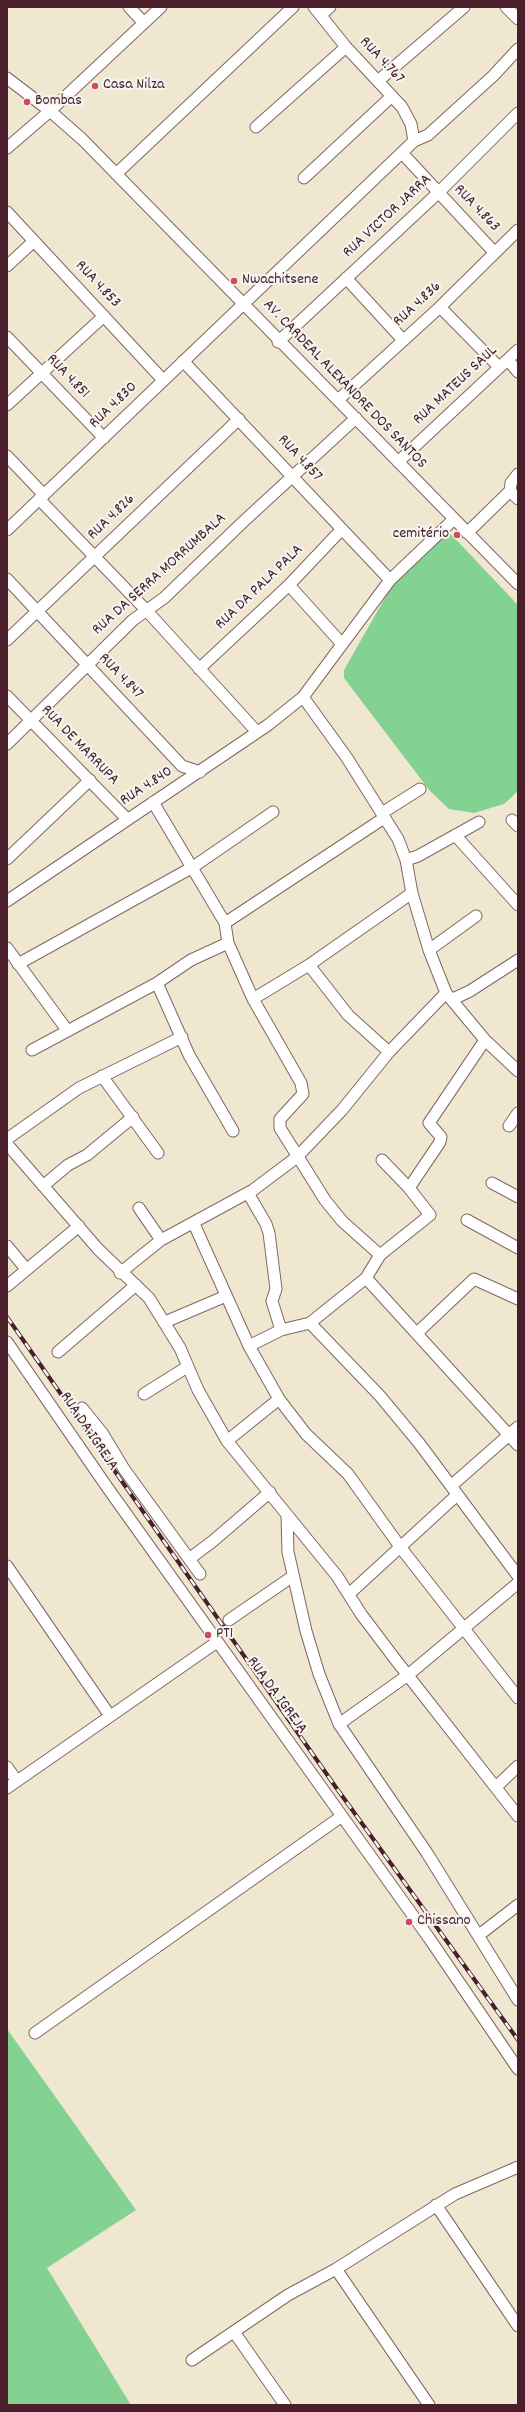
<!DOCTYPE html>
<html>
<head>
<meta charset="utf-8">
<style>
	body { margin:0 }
	#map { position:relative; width:525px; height:2412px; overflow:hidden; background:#f0e7d0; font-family:Dekko,sans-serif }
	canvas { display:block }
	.frame { position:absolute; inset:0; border:8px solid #4a1f2b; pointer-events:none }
</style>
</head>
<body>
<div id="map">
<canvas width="525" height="2412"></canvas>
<div class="frame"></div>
</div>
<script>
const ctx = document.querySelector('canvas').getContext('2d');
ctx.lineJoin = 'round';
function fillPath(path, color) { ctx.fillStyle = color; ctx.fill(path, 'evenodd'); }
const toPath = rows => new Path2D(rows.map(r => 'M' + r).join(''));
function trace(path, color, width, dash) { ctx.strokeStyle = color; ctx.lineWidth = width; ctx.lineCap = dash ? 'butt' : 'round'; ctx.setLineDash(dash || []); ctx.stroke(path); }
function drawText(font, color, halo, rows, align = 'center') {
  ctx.font = font + ' Dekko,sans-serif'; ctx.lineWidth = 4; ctx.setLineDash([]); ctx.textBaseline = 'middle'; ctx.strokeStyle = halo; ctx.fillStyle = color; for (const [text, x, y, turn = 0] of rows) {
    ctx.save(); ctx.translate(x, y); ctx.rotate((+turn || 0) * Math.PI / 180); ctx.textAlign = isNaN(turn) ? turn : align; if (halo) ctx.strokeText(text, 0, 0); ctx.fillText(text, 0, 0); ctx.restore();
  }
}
const green = toPath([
	[447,530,518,605,518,791,504,804,474,813,449,809,430,791,344,678,344,670,390,589,399,576],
	[7,2029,136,2210,47,2268,131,2405,7,2405]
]);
const minor = toPath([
	[129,7,144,23],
	[314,7,346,47,402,107,411,124,414,141],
	[506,7,518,19],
	[321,15,330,7],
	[7,78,50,111,82,139,518,584],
	[378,81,464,7],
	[256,127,346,47],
	[7,148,50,111,161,7],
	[402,153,494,252],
	[116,174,293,7],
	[304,178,392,96],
	[7,212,163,380],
	[7,266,34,241],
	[346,278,403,340],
	[440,307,499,367],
	[7,337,104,438],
	[278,342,438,193,518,113],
	[508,360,518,372],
	[183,361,390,580],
	[338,400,440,307,518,230],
	[7,405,104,316],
	[7,456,44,495],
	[398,462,518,350],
	[510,491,518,499],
	[39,499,147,611,257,732],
	[7,530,414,141,428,135,493,76,518,49],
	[467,533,510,491,511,483,518,474],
	[7,579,182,766,200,772],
	[289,585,342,644],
	[7,640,239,419],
	[199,669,289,585,342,529],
	[7,696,127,819],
	[303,697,347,758,398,839,406,860,412,893,429,950,446,993,485,1040,518,1071],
	[7,744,133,620,164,598,244,521,356,418],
	[153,802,225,923,228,943,253,999,301,1083,303,1094,280,1119,280,1128,325,1200,342,1221,380,1255,366,1278,518,1445],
	[382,813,420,789],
	[512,820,518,826],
	[456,836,518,905],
	[7,859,90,780],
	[406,860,418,856,479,822],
	[7,901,268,725,303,697,390,580,454,519],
	[225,923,384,818],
	[7,948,67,1030],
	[429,950,476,916],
	[18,964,193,867,273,812],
	[309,965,348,1015,389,1052],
	[157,983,189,1055,233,1131],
	[253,999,309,965,412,893],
	[453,999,470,991,518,960],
	[32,1050,157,983,191,960,228,943],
	[102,1076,158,1153],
	[509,1126,518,1113],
	[7,1139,79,1088,182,1037],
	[7,1144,98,1249,149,1298,180,1348,198,1390,227,1441,337,1576,361,1614,395,1659,518,1816],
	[492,1183,518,1197],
	[43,1186,68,1165,87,1155,133,1117],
	[409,1188,440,1142,441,1137,429,1123,485,1040],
	[248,1193,266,1224,269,1233,276,1289,272,1301,281,1330],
	[139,1208,161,1240],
	[467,1220,518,1248],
	[194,1224,249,1346,279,1399,306,1434,348,1474,401,1548,518,1698],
	[7,1246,26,1269],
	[380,1255,430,1215,409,1188,382,1160],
	[120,1273,161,1240,253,1190,297,1157,342,1110,389,1052,446,993],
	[7,1286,79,1226],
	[165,1322,226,1296],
	[310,1323,380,1396,419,1443,518,1576],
	[417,1333,474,1279,518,1299],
	[7,1342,107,1487,429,1938,518,2069],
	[249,1346,281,1330,310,1323,366,1278],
	[58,1352,136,1285],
	[144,1394,187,1367],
	[82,1408,103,1434,124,1469,200,1574],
	[227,1441,279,1399],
	[451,1486,518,1427],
	[287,1515,288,1552,306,1631,319,1674,339,1724,427,1853,518,2000],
	[189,1559,213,1541,270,1492],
	[7,1566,110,1716],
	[349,1594,457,1495],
	[229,1620,293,1576],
	[339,1724,408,1675,518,1583],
	[7,1767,17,1781],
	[496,1787,518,1766],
	[7,1788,217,1642],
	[479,1935,518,1905],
	[35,2033,342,1816],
	[436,2205,518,2326],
	[336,2269,429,2405],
	[234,2332,285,2405],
	[192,2360,288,2295,336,2269,455,2194,518,2167]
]);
const rail = toPath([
	[7,1317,335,1786,518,2040]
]);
const markers = [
	[95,86,4,"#d1495b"],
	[27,102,4,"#d1495b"],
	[234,281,4,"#d1495b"],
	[457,535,4,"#d1495b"],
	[208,1635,4,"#d1495b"],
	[409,1922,4,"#d1495b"]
];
const streetNames = [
	["RUA 4.767",381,61,47],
	["RUA 4.863",476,209,46],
	["RUA VICTOR JARRA",388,217,-43],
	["RUA 4.853",97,285,47],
	["RUA 4.836",418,305,-43],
	["RUA 4.851",67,377,46],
	["AV. CARDEAL ALEXANDRE DOS SANTOS",344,385,46],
	["RUA MATEUS SAUL",456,386,-43],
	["RUA 4.830",114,406,-44],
	["RUA 4.857",299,459,47],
	["RUA 4.826",112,518,-44],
	["RUA DA SERRA MORRUMBALA",160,575,-42],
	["RUA DA PALA PALA",260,588,-44],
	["RUA 4.847",120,677,46],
	["RUA DE MARRUPA",79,746,46],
	["RUA 4.840",147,787,-33],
	["RUA DA IGREJA",88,1432,56],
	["RUA DA IGREJA",276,1696,54]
];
const poiNames = [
	["Casa Nilza",103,86],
	["Bombas",35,102],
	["Nwachitsene",242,281],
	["cemitério",449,535,"right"],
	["PT1",216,1635],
	["Chissano",417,1922]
];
fillPath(green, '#84d292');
trace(minor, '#846565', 13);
trace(minor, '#fff', 11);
trace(rail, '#4a1f2b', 4);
trace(rail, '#f6f6f2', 2.5, [8]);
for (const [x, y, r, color] of markers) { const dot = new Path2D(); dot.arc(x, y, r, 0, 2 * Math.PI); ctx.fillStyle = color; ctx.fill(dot); trace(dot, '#f6f6f2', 1.5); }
drawText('16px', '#4a1f2b', '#f6f6f2', streetNames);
drawText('16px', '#4a1f2b', '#f6f6f2', poiNames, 'left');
</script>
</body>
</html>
